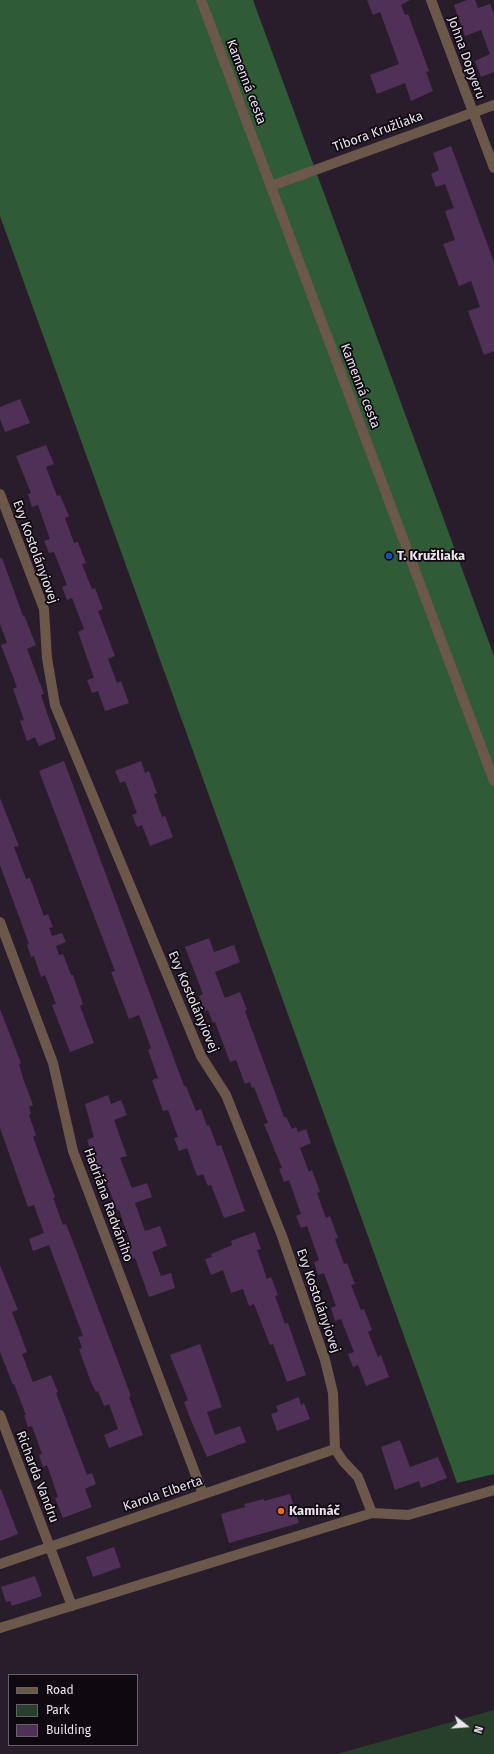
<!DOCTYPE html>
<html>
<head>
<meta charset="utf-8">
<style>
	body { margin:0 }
	#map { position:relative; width:494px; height:1754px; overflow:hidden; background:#291d2c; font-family:"Fira Sans",sans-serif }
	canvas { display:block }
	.legend { position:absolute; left:8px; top:1674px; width:130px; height:72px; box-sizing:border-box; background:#0e0910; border:1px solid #666068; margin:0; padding:5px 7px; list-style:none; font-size:12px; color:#ebe3ed }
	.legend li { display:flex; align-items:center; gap:8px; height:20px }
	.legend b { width:20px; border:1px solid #666068 }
	.north { position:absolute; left:446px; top:1706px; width:40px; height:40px; -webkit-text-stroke:3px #0e0910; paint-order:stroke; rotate:107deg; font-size:11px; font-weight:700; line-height:16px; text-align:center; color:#ebe3ed }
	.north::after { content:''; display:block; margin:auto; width:14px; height:18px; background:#ebe3ed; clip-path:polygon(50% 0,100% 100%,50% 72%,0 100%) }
</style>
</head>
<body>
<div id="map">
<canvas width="494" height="1754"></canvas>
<ul class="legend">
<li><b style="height:5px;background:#6c574b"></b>Road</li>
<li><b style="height:11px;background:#27402c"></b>Park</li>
<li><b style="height:11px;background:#4f3057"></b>Building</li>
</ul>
<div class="north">N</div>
</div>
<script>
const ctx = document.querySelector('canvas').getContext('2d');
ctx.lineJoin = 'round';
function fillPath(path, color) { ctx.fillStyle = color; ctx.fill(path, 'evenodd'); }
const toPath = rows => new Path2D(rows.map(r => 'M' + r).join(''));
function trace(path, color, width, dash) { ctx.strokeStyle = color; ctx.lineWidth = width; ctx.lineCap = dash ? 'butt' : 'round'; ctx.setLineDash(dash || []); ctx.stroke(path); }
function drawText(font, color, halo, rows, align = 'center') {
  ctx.font = font + ' "Fira Sans",sans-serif'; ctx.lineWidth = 3.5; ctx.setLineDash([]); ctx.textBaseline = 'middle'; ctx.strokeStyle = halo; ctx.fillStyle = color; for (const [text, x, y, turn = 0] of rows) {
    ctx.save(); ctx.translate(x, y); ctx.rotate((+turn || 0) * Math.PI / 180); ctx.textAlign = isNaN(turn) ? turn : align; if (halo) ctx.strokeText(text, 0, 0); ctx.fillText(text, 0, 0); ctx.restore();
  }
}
const green = toPath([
	[494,1710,494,1754,337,1754]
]);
const forest = toPath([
	[0,0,253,0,494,656,494,1474,457,1483,0,216]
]);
const building = toPath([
	[367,0,410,0,401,5,405,15,408,14,429,71,426,72,433,91,411,101,405,83,377,94,370,75,399,64,380,12,373,15],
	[467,0,475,0,478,8,490,4,494,14,494,72,481,77,475,61,490,54,481,30,465,36,454,5],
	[451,146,494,262,494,351,484,355,468,311,480,307,471,281,459,286,443,244,455,240,445,211,454,208,445,184,436,187,431,174,439,170,433,153],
	[20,399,30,423,5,432,0,419,0,407],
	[46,445,54,464,46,467,57,496,60,495,69,516,65,518,74,543,78,542,86,563,82,564,92,589,95,588,103,609,98,611,115,656,108,659,117,683,121,681,129,703,105,711,98,691,92,693,87,680,94,678,78,632,84,629,72,598,67,600,62,587,67,585,54,552,49,553,44,541,50,539,38,505,32,507,28,494,31,493,16,456],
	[0,558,2,558,23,616,24,615,36,645,27,649,44,694,41,695,56,739,39,746,35,737,27,741,20,721,24,720,13,689,17,687,1,645,7,643,0,624],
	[64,761,184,1086,186,1086,196,1111,201,1109,207,1126,209,1125,217,1146,221,1145,245,1211,224,1218,211,1185,208,1186,203,1174,197,1176,187,1148,179,1151,174,1138,178,1137,168,1110,163,1111,152,1080,158,1078,148,1050,151,1048,139,1015,129,1019,111,972,115,971,39,771],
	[141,761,145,773,149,771,157,793,154,794,162,817,165,816,173,837,150,846,142,825,137,827,132,815,137,813,125,781,120,783,115,771],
	[0,798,19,846,14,847,26,879,30,878,44,916,48,914,53,927,49,928,52,936,62,933,66,942,56,946,59,955,63,954,71,975,73,975,83,1004,80,1006,94,1043,70,1052,52,1005,56,1004,45,975,41,977,34,956,31,957,27,945,29,944,0,865],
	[209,938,214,952,234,945,240,962,215,972,225,998,240,992,247,1010,245,1011,284,1117,286,1117,292,1129,296,1127,298,1132,306,1129,311,1143,300,1148,309,1172,312,1170,320,1192,317,1193,326,1218,330,1216,338,1238,335,1239,344,1264,347,1263,355,1284,351,1285,361,1310,364,1309,372,1330,368,1332,378,1357,381,1355,389,1377,366,1386,358,1365,353,1367,348,1354,354,1352,341,1319,335,1321,331,1308,336,1306,324,1273,318,1275,314,1262,319,1260,307,1226,301,1228,296,1216,301,1214,289,1180,284,1182,279,1169,282,1168,264,1124,268,1123,254,1087,252,1088,250,1082,245,1084,236,1060,230,1062,215,1022,213,1023,208,1010,205,1011,199,996,203,994,185,947],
	[0,1009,21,1063,19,1064,23,1078,33,1105,29,1107,31,1114,29,1115,36,1135,33,1137,55,1197,53,1198,63,1225,66,1224,75,1247,131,1396,129,1397,143,1435,109,1448,104,1435,118,1429,109,1404,104,1406,98,1391,96,1392,90,1380,79,1349,82,1348,78,1337,83,1336,49,1245,33,1251,29,1239,44,1233,34,1205,28,1207,0,1128],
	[108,1095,111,1104,121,1100,127,1115,114,1120,127,1156,120,1158,132,1188,147,1183,152,1197,135,1203,145,1231,160,1226,167,1246,152,1252,161,1276,171,1273,175,1288,149,1297,135,1258,132,1259,127,1245,131,1244,119,1210,117,1210,100,1166,97,1167,87,1140,94,1137,85,1104],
	[255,1232,261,1249,257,1250,267,1279,271,1277,278,1295,275,1296,285,1324,288,1323,306,1375,287,1382,273,1344,270,1345,254,1304,249,1306,243,1289,231,1293,223,1270,211,1275,205,1259,212,1257,211,1254,232,1245,231,1241],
	[0,1265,18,1310,12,1312,27,1352,22,1354,33,1382,51,1375,58,1392,56,1393,87,1475,92,1473,96,1484,85,1489,92,1507,63,1518,55,1498,58,1497,47,1465,43,1467,39,1455,42,1454,32,1426,28,1427,24,1415,26,1415,14,1384,13,1385,0,1352],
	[200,1344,222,1407,207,1412,215,1435,240,1426,246,1442,207,1457,190,1418,184,1402,188,1400,170,1355],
	[299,1397,301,1405,304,1403,310,1419,277,1431,271,1414,278,1412,276,1406],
	[400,1440,410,1467,438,1457,447,1478,421,1488,419,1481,395,1490,381,1447],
	[1,1489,18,1534,0,1541,0,1490],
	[290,1494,299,1523,229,1543,221,1514,245,1507,244,1504,264,1499,264,1501],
	[114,1547,121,1567,93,1577,86,1557],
	[35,1576,42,1596,12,1606,10,1601,6,1602,1,1587]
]);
const street = toPath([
	[201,0,494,781],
	[431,0,494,168],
	[271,186,494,105],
	[0,494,44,609,47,658,55,705,201,1056,226,1095,282,1236,325,1360,333,1393,335,1449,343,1461,358,1477,372,1513],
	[0,922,53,1063,73,1151,203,1494],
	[0,1415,72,1606],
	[0,1564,335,1449],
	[0,1628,372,1513,408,1515,494,1490]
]);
const markers = [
	[389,556,4,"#1a4fb4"],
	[281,1511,4,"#e8710a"]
];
const streetNames = [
	["Johna Dopyeru",466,58,70],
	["Kamenná cesta",246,82,69],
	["Tibora Kružliaka",378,132,-20],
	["Kamenná cesta",360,386,69],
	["Evy Kostolányiovej",35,552,70],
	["Evy Kostolányiovej",193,1002,67],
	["Hadriána Radvániho",108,1205,70],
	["Evy Kostolányiovej",318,1301,71],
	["Richarda Vandru",37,1477,69],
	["Karola Elberta",163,1494,-19]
];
const poiNames = [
	["T. Kružliaka",397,556],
	["Kamináč",289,1511]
];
fillPath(green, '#27402c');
fillPath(forest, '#2f5b37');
fillPath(building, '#4f3057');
trace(street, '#6c574b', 10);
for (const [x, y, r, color] of markers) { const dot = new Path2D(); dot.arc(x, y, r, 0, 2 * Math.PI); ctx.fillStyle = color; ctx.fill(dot); trace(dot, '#0e0910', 1.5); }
drawText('13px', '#ebe3ed', '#0e0910', streetNames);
drawText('bold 13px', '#ebe3ed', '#0e0910', poiNames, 'left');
</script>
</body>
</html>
